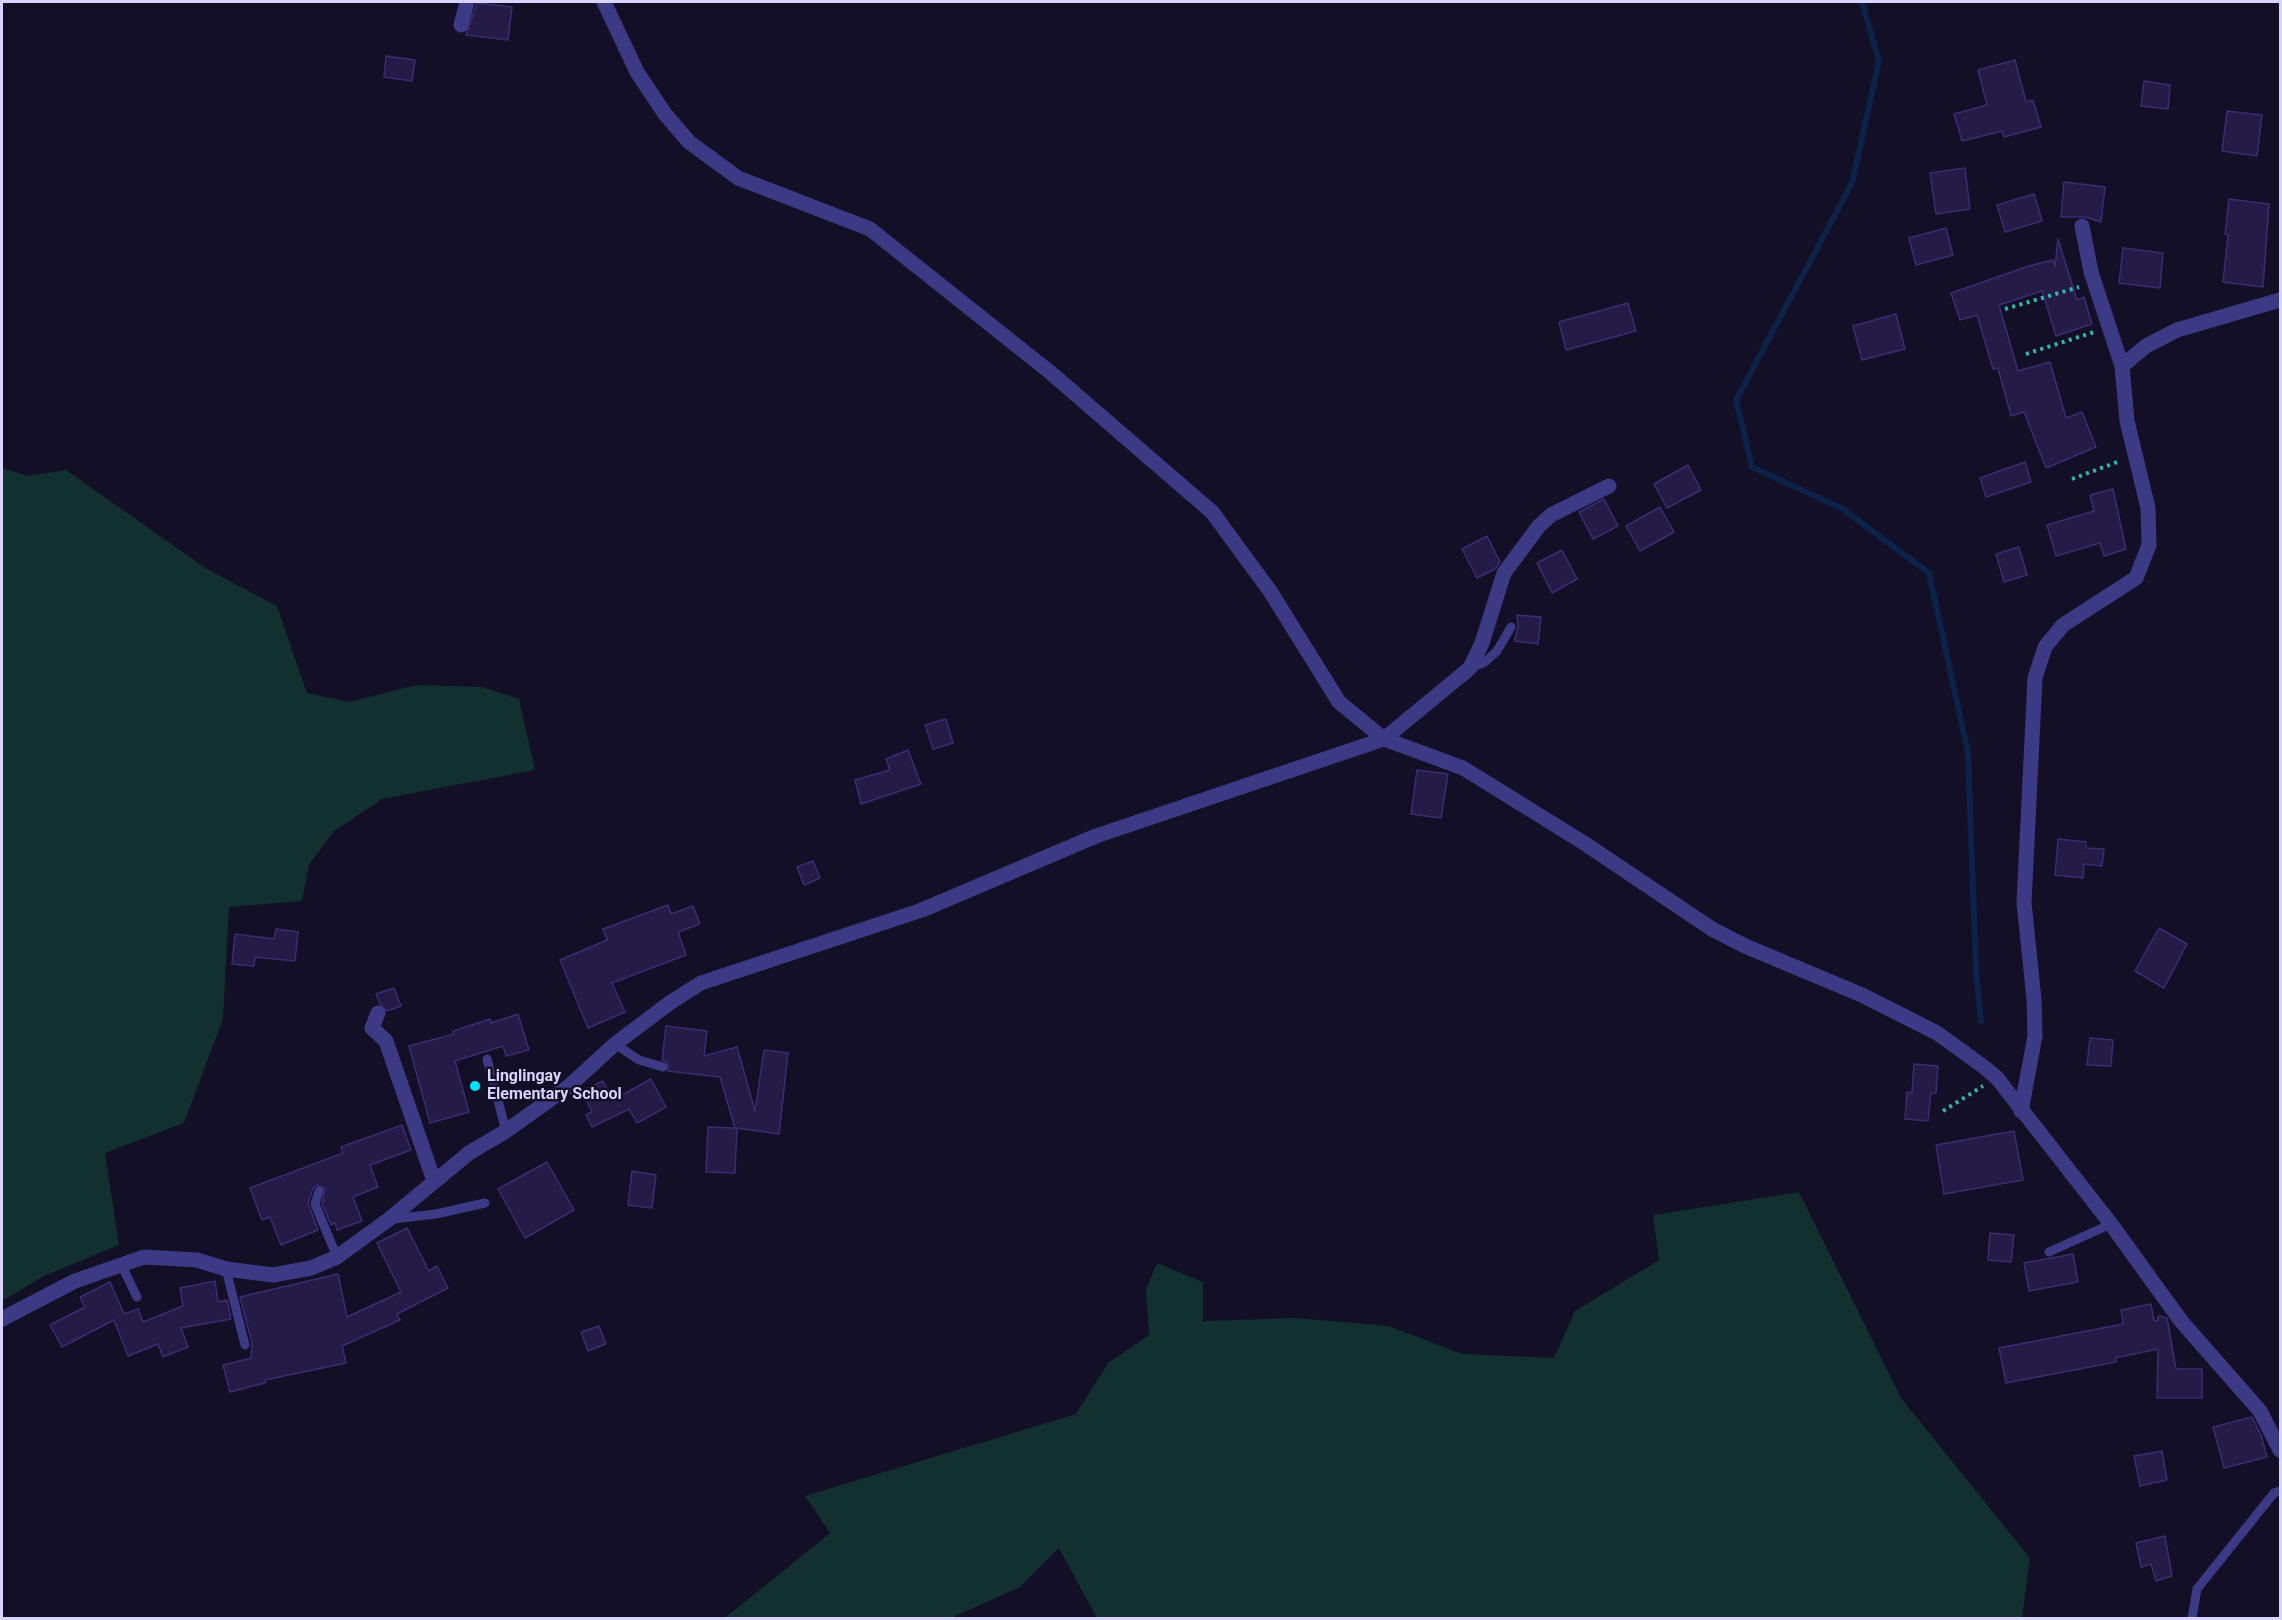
<!DOCTYPE html>
<html>
<head>
<meta charset="utf-8">
<style>
	body { margin:0 }
	#map { position:relative; width:2282px; height:1620px; overflow:hidden; background:#130f26; font-family:Roboto,sans-serif }
	canvas { display:block }
	.frame { position:absolute; inset:0; border:3px solid #d9d4ff; pointer-events:none }
</style>
</head>
<body>
<div id="map">
<canvas width="2282" height="1620"></canvas>
<div class="frame"></div>
</div>
<script>
const ctx = document.querySelector('canvas').getContext('2d');
ctx.lineJoin = 'round';
function fillPath(path, color) { ctx.fillStyle = color; ctx.fill(path, 'evenodd'); }
const toPath = rows => new Path2D(rows.map(r => 'M' + r).join(''));
function trace(path, color, width, dash) { ctx.strokeStyle = color; ctx.lineWidth = width; ctx.lineCap = dash ? 'butt' : 'round'; ctx.setLineDash(dash || []); ctx.stroke(path); }
function drawText(font, color, halo, rows, align = 'center') {
  ctx.font = font + ' Roboto,sans-serif'; ctx.lineWidth = 5; ctx.setLineDash([]); ctx.textBaseline = 'middle'; ctx.strokeStyle = halo; ctx.fillStyle = color; for (const [text, x, y, turn = 0] of rows) {
    ctx.save(); ctx.translate(x, y); ctx.rotate((+turn || 0) * Math.PI / 180); ctx.textAlign = isNaN(turn) ? turn : align; if (halo) ctx.strokeText(text, 0, 0); ctx.fillText(text, 0, 0); ctx.restore();
  }
}
const green = toPath([
	[2,468,28,476,66,470,207,569,277,606,307,693,349,702,416,685,482,687,519,699,535,770,382,799,334,831,309,865,302,901,229,907,223,1019,184,1123,105,1153,119,1245,44,1276,2,1301],
	[1799,1192,1901,1398,2030,1558,2022,1618,1097,1618,1059,1548,1020,1587,951,1618,725,1618,830,1533,805,1496,1076,1414,1108,1363,1149,1335,1146,1290,1157,1263,1203,1282,1203,1321,1297,1318,1389,1326,1462,1354,1554,1358,1575,1311,1659,1260,1653,1215]
]);
const stream = toPath([
	[1862,2,1879,61,1852,183,1736,400,1752,467,1843,509,1929,573,1968,753,1976,971,1981,1021]
]);
const building = toPath([
	[477,3,512,7,508,40,466,35,477,3],
	[386,56,415,60,412,81,384,77,386,56],
	[2015,60,2026,102,2033,100,2041,127,2004,137,2002,131,1962,141,1954,114,1987,105,1978,70,2015,60],
	[2144,81,2170,85,2168,109,2141,106,2144,81],
	[2227,111,2262,115,2257,156,2222,151,2227,111],
	[1965,168,1970,209,1936,214,1930,173,1965,168],
	[2064,182,2105,187,2101,222,2085,217,2061,217,2064,182],
	[2034,194,2042,221,2005,232,1997,205,2034,194],
	[2229,199,2269,204,2263,287,2223,282,2228,235,2225,234,2229,199],
	[1946,228,1953,255,1916,265,1909,238,1946,228],
	[2058,239,2077,300,2084,297,2092,324,2056,336,2042,291,1999,305,2018,371,2050,362,2066,418,2082,412,2096,447,2046,468,2024,412,2011,416,1998,368,1993,369,1977,315,1960,320,1951,293,2029,266,2053,260,2055,266,2058,239],
	[2123,248,2163,253,2160,288,2119,283,2123,248],
	[1628,303,1636,331,1566,350,1559,322,1628,303],
	[1896,314,1905,349,1862,360,1853,326,1896,314],
	[2025,462,2031,482,1986,497,1980,478,2025,462],
	[1688,465,1701,490,1667,508,1654,484,1688,465],
	[2113,489,2126,549,2104,556,2100,543,2056,556,2047,525,2094,511,2090,495,2113,489],
	[1604,499,1618,526,1593,539,1579,512,1604,499],
	[1660,507,1674,532,1640,551,1626,526,1660,507],
	[1487,536,1500,562,1495,569,1477,578,1462,549,1487,536],
	[2019,547,2027,575,2004,582,1996,554,2019,547],
	[1562,550,1577,579,1552,593,1537,563,1562,550],
	[1517,615,1541,617,1538,644,1514,641,1518,628,1517,615],
	[946,719,953,743,933,749,925,725,946,719],
	[908,750,921,784,861,804,855,780,890,770,886,759,908,750],
	[1417,770,1448,774,1441,818,1411,814,1417,770],
	[2058,839,2086,842,2086,848,2104,849,2102,866,2084,864,2083,878,2055,875,2058,839],
	[813,861,820,878,804,885,797,867,813,861],
	[668,905,671,914,693,906,700,924,678,932,686,955,612,983,625,1012,588,1028,560,960,607,940,603,929,668,905],
	[2159,928,2187,944,2164,988,2135,971,2159,928],
	[276,929,298,932,295,961,255,957,254,966,232,964,235,934,274,939,276,929],
	[394,988,401,1006,387,1011,380,1004,376,994,394,988],
	[518,1014,529,1050,506,1056,503,1046,455,1061,469,1112,430,1123,409,1046,454,1034,453,1031,490,1019,491,1023,518,1014],
	[666,1026,707,1031,704,1056,737,1047,755,1111,764,1050,788,1053,779,1134,737,1128,735,1173,706,1172,708,1127,735,1128,720,1077,668,1071,668,1063,662,1060,666,1026],
	[2090,1038,2113,1040,2111,1066,2087,1065,2090,1038],
	[1914,1064,1938,1066,1936,1093,1931,1093,1928,1121,1905,1119,1907,1092,1912,1093,1914,1064],
	[651,1079,666,1107,637,1123,629,1109,592,1127,586,1115,592,1112,582,1091,603,1081,613,1100,651,1079],
	[402,1125,411,1150,370,1165,378,1187,353,1197,362,1221,337,1230,335,1223,331,1225,322,1204,325,1189,317,1185,313,1188,308,1203,318,1230,281,1245,270,1217,262,1220,250,1188,343,1153,341,1147,402,1125],
	[2014,1131,2023,1180,1944,1194,1936,1145,2014,1131],
	[547,1162,574,1210,525,1238,498,1189,547,1162],
	[632,1171,656,1175,652,1208,628,1205,632,1171],
	[407,1228,429,1271,437,1266,448,1288,397,1314,400,1320,342,1346,346,1363,265,1380,265,1383,230,1392,223,1365,251,1358,252,1343,240,1297,338,1274,347,1317,401,1292,377,1243,407,1228],
	[1990,1233,2014,1235,2011,1262,1988,1260,1990,1233],
	[2073,1254,2078,1282,2029,1291,2024,1263,2073,1254],
	[215,1281,218,1302,227,1300,231,1319,181,1328,188,1347,163,1357,158,1344,128,1356,114,1320,62,1347,50,1325,85,1307,80,1297,110,1282,124,1314,138,1309,143,1322,183,1306,180,1288,215,1281],
	[2151,1304,2154,1321,2158,1320,2158,1316,2167,1318,2176,1369,2202,1369,2202,1398,2157,1398,2158,1349,2115,1358,2116,1362,2006,1383,1999,1348,2123,1324,2121,1310,2151,1304],
	[599,1326,606,1344,588,1351,581,1332,599,1326],
	[2252,1417,2261,1435,2267,1457,2224,1468,2213,1427,2252,1417],
	[2162,1451,2167,1480,2140,1486,2134,1456,2162,1451],
	[2165,1536,2172,1576,2156,1581,2151,1564,2141,1567,2136,1543,2165,1536]
]);
const path = toPath([
	[2005,309,2079,287],
	[2026,354,2094,332],
	[2072,479,2120,461],
	[1943,1111,1983,1086]
]);
const service = toPath([
	[1470,668,1485,662,1497,651,1511,627],
	[615,1044,639,1060,663,1067],
	[487,1059,506,1131],
	[319,1191,315,1204,337,1257],
	[393,1219,436,1214,485,1203],
	[2049,1252,2111,1224],
	[121,1264,137,1297],
	[226,1269,245,1345],
	[2192,1618,2197,1589,2274,1493,2280,1491]
]);
const minor = toPath([
	[461,25,467,2],
	[2082,226,2091,272,2122,366],
	[1384,739,1470,668,1482,643,1504,573,1539,526,1551,515,1609,486],
	[378,1013,372,1028,386,1041,434,1181],
	[2021,1111,2035,1036,2034,999,2024,903,2035,678,2045,647,2063,625,2136,578,2149,545,2148,508,2127,421,2122,366,2146,346,2177,330,2280,300]
]);
const tertiary = toPath([
	[604,2,637,72,665,114,689,142,738,178,870,229,1051,373,1212,512,1270,591,1339,702,1384,739],
	[2,1319,75,1281,144,1257,197,1260,226,1269,273,1275,311,1268,337,1257,388,1220,469,1153,506,1131,568,1087,615,1044,671,1002,701,983,922,910,1096,836,1384,739,1463,768,1584,843,1712,929,1745,946,1862,995,1937,1033,1984,1067,1997,1078,2111,1224,2181,1321,2260,1411,2280,1450]
]);
const markers = [
	[475,1086,6,"#00e5ff"]
];
const poiNames = [
	["Linglingay",487,1077],
	["Elementary School",487,1095]
];
fillPath(green, '#12302f');
trace(stream, '#0c2248', 6);
fillPath(building, '#241b47');
trace(building, '#3b2d73', 1.5);
trace(path, '#2fb8b0', 4, [3, 4.5]);
trace(service, '#3d3a85', 9);
trace(minor, '#3d3a85', 15);
trace(tertiary, '#3d3a85', 15);
for (const [x, y, r, color] of markers) { const dot = new Path2D(); dot.arc(x, y, r, 0, 2 * Math.PI); ctx.fillStyle = color; ctx.fill(dot); trace(dot, '#130f26', 2); }
drawText('bold 16px', '#d9d4ff', '#130f26', poiNames, 'left');
</script>
</body>
</html>
